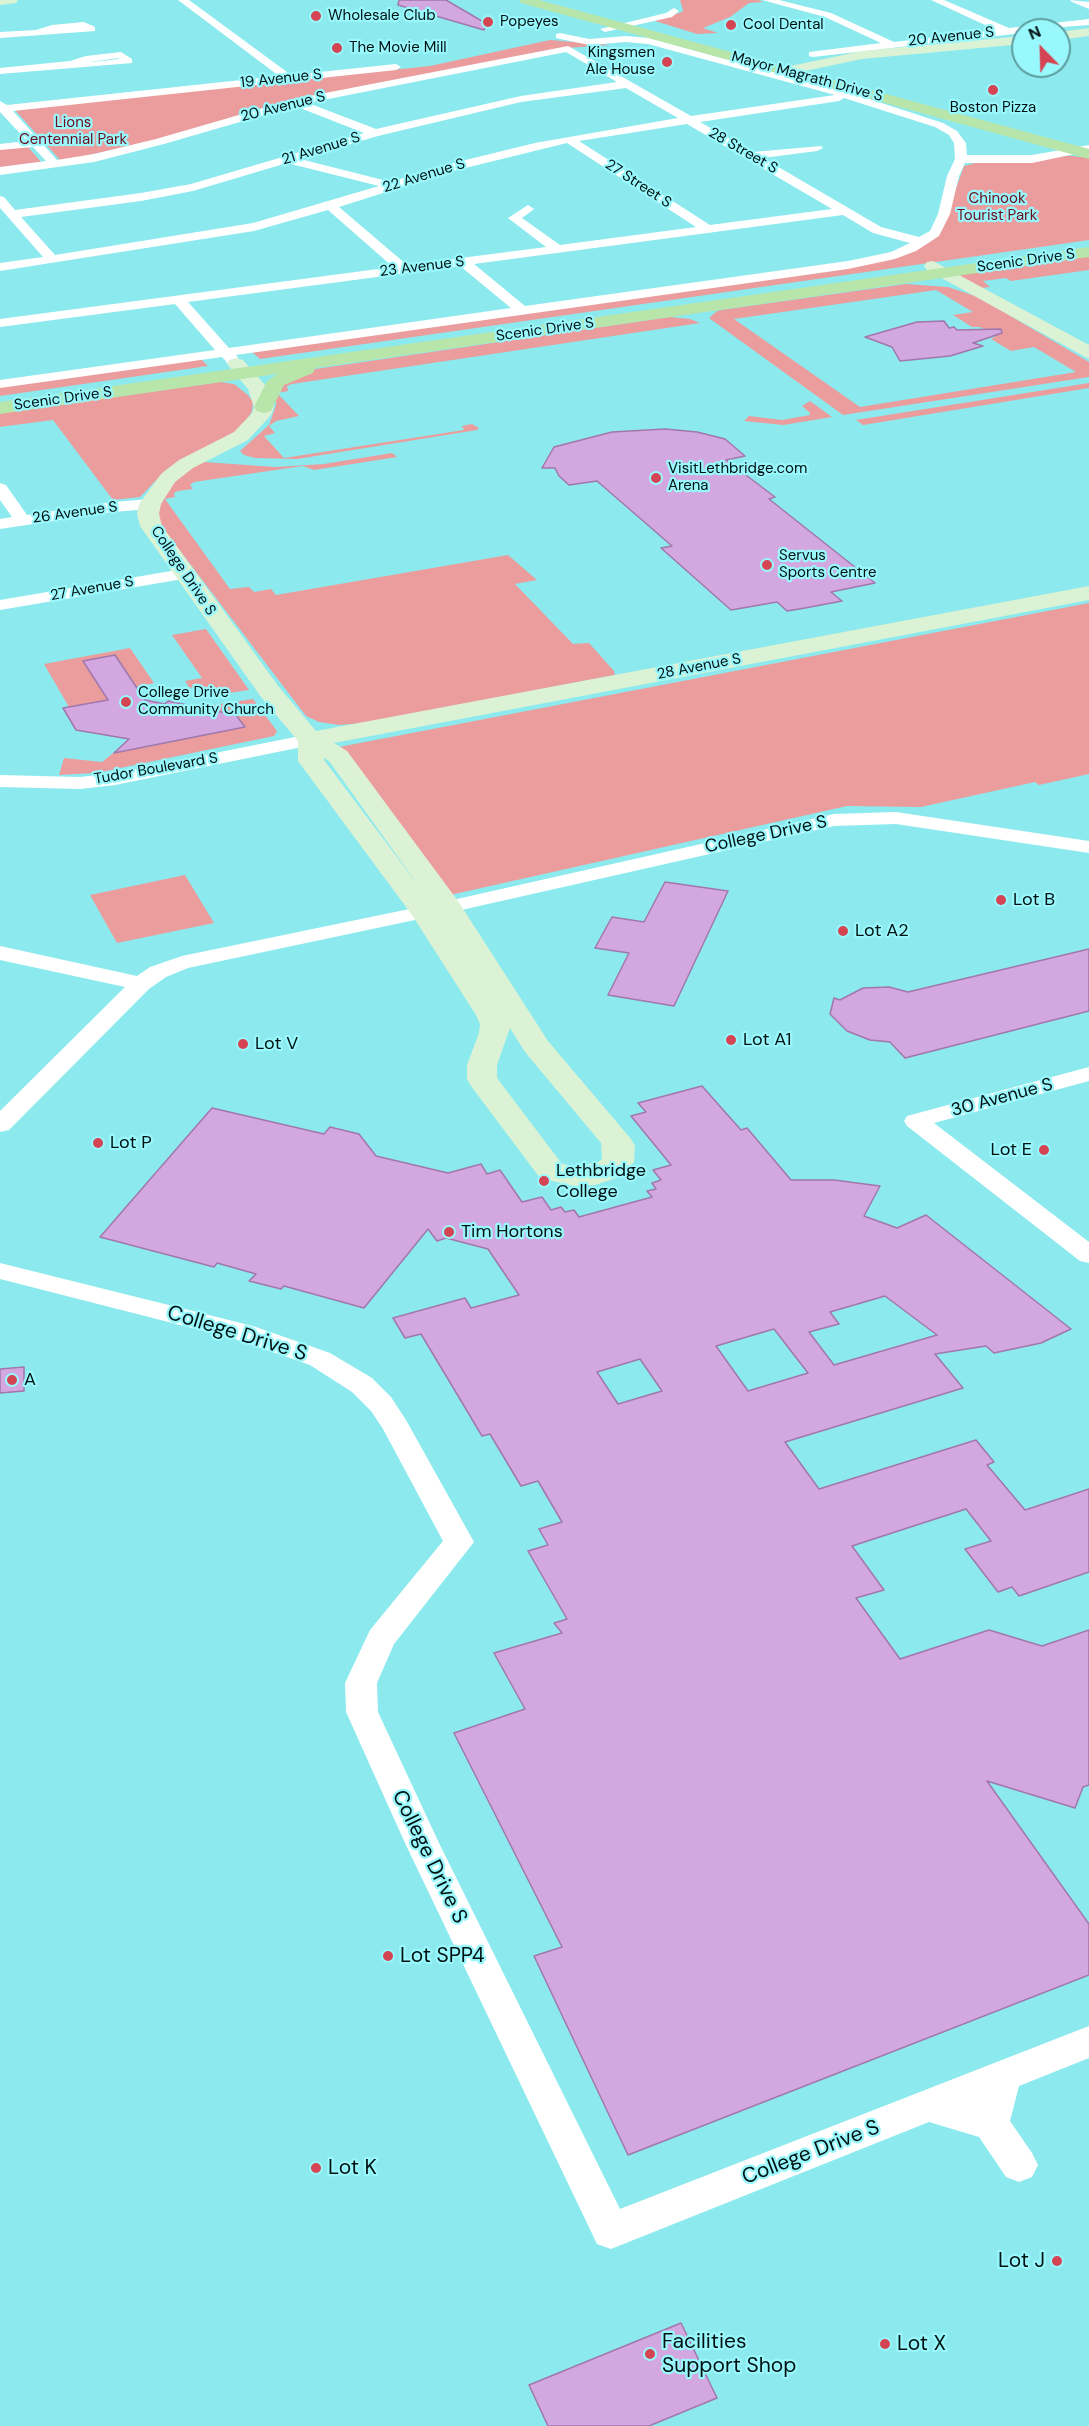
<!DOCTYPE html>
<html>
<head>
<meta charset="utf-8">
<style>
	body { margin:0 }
	#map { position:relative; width:1089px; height:2426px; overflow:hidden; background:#8ceaee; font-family:"DM Sans",sans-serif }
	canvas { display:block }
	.north { position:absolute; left:1011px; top:18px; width:60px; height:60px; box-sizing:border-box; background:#99f8fc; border:2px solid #5c9c9e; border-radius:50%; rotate:337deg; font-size:16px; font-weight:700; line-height:24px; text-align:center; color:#001112 }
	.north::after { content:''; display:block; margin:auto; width:21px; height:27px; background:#d44452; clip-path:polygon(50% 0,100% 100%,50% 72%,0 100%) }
</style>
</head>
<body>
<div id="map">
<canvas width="1089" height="2426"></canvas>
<div class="north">N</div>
</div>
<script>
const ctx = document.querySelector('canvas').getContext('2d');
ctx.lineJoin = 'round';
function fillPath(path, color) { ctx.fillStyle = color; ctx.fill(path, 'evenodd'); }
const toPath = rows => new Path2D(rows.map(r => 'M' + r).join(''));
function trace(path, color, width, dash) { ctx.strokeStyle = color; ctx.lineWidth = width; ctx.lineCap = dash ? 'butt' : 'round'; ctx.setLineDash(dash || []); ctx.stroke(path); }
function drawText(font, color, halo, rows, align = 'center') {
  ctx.font = font + ' "DM Sans",sans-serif'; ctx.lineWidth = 4.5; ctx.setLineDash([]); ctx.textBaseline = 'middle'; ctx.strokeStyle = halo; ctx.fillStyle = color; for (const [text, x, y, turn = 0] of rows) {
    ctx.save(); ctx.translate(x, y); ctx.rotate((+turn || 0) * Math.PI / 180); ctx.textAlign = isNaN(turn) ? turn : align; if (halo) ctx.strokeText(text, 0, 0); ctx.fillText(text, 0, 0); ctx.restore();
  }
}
const green = toPath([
	[680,0,759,0,763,2,749,3,730,17,703,28,718,33,697,34,655,21,682,12,683,10],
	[550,40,610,45,566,48,276,104,157,140,66,160,60,160,14,109,430,66],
	[28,147,42,163,0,170,0,149],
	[1064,155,1089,158,1089,240,260,359,252,352,836,270,887,260,940,233,964,166,979,162],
	[1089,252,1089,270,1011,281,1006,278,983,281,990,287,974,289,944,272],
	[906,284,948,287,978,297,1089,362,1089,377,843,415,709,318,717,311,728,309],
	[936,290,973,312,953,315,972,327,980,327,996,336,991,339,1011,351,1034,347,1076,372,860,407,734,319],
	[670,317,690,319,700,323,292,384,287,386,288,391,277,393,299,416,276,421,269,426,275,433,264,436,284,458,464,430,462,426,472,424,479,428,477,430,297,459,255,458,244,455,240,451,269,425,276,405,276,388,302,371],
	[201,359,208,366,0,396,0,387],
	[220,382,234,384,248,395,253,402,252,411,246,422,237,431,167,469,140,497,113,500,53,420,0,427,0,413],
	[1089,383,1089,388,863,425,856,420],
	[810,401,832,417,783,425,744,421,749,416,782,420,810,415,810,413,802,406],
	[392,453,397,457,314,470,303,466,194,482,190,485,193,489,178,491,174,493,175,497,165,499,230,589,249,587,254,592,271,589,276,595,508,555,537,580,515,584,573,644,589,643,614,671,615,675,364,723,339,725,319,722,306,716,155,518,167,488,192,466,204,462,276,467,324,464],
	[1089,603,1089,774,1039,785,1035,782,921,807,847,806,450,895,339,747],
	[206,629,249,690,216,695,189,687,185,681,202,678,172,635],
	[130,648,154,683,137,687,115,655,84,661,108,700,69,707,44,664],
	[253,699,277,731,274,736,96,773,59,775,64,758,102,762,122,746,137,749,245,727,233,711,217,714,196,710,200,707],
	[185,875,214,923,117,943,90,895]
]);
const building = toPath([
	[399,0,446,0,487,24,484,30,398,5,399,0],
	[944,321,949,328,954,327,957,330,1001,329,1002,333,973,343,983,346,950,356,900,361,892,347,865,337,917,322,944,321],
	[665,429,697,432,725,439,745,456,726,460,775,497,769,499,875,583,831,592,842,601,805,608,787,611,777,602,731,610,661,548,672,546,597,481,569,485,559,476,555,468,542,468,554,447,612,432,665,429],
	[115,655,145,700,165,704,168,701,226,713,233,711,245,727,114,753,129,739,76,730,63,708,108,700,83,661,115,655],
	[665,882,728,891,674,1006,608,995,629,953,595,948,612,917,644,922,665,882],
	[1089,949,1089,1011,905,1058,890,1042,870,1040,847,1031,830,1014,834,998,840,1000,863,988,889,987,908,992,1089,949],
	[702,1086,741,1130,747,1128,791,1180,834,1180,880,1186,864,1216,897,1228,926,1215,1071,1329,1041,1343,994,1353,986,1346,935,1354,963,1388,785,1442,819,1489,976,1440,994,1462,987,1465,1025,1510,1089,1489,1089,1572,1019,1596,1012,1587,998,1592,965,1549,991,1541,966,1509,852,1546,884,1590,856,1598,900,1659,989,1630,1042,1646,1089,1630,1089,1785,1083,1787,1075,1808,987,1781,1089,1924,1089,1975,628,2155,534,1956,562,1947,454,1733,525,1709,494,1653,562,1633,554,1623,567,1619,528,1551,548,1545,539,1529,562,1522,538,1481,521,1486,490,1434,482,1436,421,1334,405,1338,393,1318,465,1298,471,1308,519,1295,488,1249,446,1238,437,1241,428,1229,364,1308,284,1286,281,1289,249,1281,256,1274,217,1263,214,1267,100,1237,212,1108,324,1134,330,1127,359,1134,376,1156,448,1173,481,1164,487,1174,500,1170,522,1202,542,1197,551,1210,561,1207,565,1212,574,1210,579,1217,652,1197,647,1191,656,1189,652,1183,661,1180,653,1170,671,1165,631,1116,646,1112,638,1103,702,1086],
	[885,1296,937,1335,834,1365,809,1332,839,1324,830,1312,885,1296],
	[774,1329,808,1373,748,1391,716,1346,774,1329],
	[640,1359,662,1391,618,1404,597,1372,640,1359],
	[24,1367,24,1391,0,1393,0,1369,24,1367],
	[681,2323,717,2398,649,2426,548,2426,529,2385,681,2323]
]);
const street = toPath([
	[178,0,189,0,291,75,396,64,401,67,396,70,13,111,57,160,94,154,156,139,294,99,568,46,691,116,835,95,648,44,626,42,589,45,556,38,556,34,560,33,589,39,626,36,649,38,854,94,943,123,957,131,966,143,967,155,1032,155,1089,145,1089,151,1032,163,965,163,959,176,950,214,939,236,916,251,895,259,848,269,236,355,241,362,234,366,229,365,222,357,0,388,0,380,215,350,175,304,0,327,0,319,393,267,328,210,254,231,0,271,0,263,43,257,0,208,0,196,4,197,15,210,141,193,191,184,364,133,295,106,164,144,94,162,0,175,0,167,46,161,33,147,0,150,0,144,27,141,0,112,0,101,7,105,279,76,178,0],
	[566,52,617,82,521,96,376,129,308,103,566,52],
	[626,88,678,118,535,143,441,166,391,182,300,159,378,136,521,102,626,88],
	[844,98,935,127,949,135,954,143,955,159,947,176,938,214,930,231,919,237,881,227,763,158,817,151,823,148,821,146,753,152,700,122,839,101,844,98],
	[687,124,832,209,710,225,579,141,687,124],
	[567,143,696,227,560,245,522,218,534,209,528,205,508,218,546,247,407,265,339,207,449,172,567,143],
	[287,163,379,186,253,223,55,255,21,217,141,201,193,191,287,163],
	[843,215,873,233,910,243,891,252,848,261,525,306,474,264,843,215],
	[460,266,511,308,229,348,188,302,460,266],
	[762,0,779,0,831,13,894,42,996,30,931,0,944,0,1009,28,1089,19,1089,25,1023,30,1023,33,813,57,809,56,809,52,881,43,825,17,762,0],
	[1070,0,1089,2,1089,9,1072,2,1070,0],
	[674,8,679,11,672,17,605,32,600,29,666,13,674,8],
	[84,22,95,27,95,31,0,38,0,32,36,30,52,25,84,22],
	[121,52,132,59,132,63,0,74,0,68,70,61,86,56,121,52],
	[119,59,93,62,90,62,119,58,119,59],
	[0,483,6,485,27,515,113,502,150,499,158,504,150,509,113,512,0,529,0,519,12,517,0,500,0,483],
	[183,569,189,570,192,574,189,578,0,610,0,600,183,569],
	[310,734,317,736,320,740,317,744,115,785,80,789,0,787,0,775,80,777,115,773,310,734],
	[896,812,1089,841,1089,853,896,824,834,826,448,913,188,968,166,977,149,989,9,1130,0,1132,0,1111,125,987,0,960,0,946,137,976,150,967,182,956,448,901,834,814,896,812],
	[1089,1067,1089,1081,934,1123,1089,1242,1089,1263,1080,1261,907,1126,904,1121,907,1116,1089,1067],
	[0,1263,253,1326,330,1353,372,1378,391,1397,406,1420,474,1542,394,1644,377,1683,378,1712,439,1843,620,2209,1089,2026,1089,2058,1019,2086,1010,2121,1032,2153,1038,2165,1032,2177,1019,2182,1006,2177,979,2137,929,2122,611,2249,597,2244,405,1843,346,1712,345,1683,370,1630,443,1541,383,1429,371,1411,352,1392,310,1365,235,1339,0,1279,0,1263]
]);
const secondary = toPath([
	[0,0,18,0,16,3,0,5,0,0],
	[1089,28,1089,36,1059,40,1059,32,1089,28],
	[1023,36,1023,44,862,59,786,75,779,71,786,67,862,51,1023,36],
	[933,261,1089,345,1089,359,927,270,924,266,927,262,933,261],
	[236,358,243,360,267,387,274,407,271,415,248,440,193,468,175,482,161,504,159,514,162,526,279,687,316,731,1089,586,1089,600,334,743,347,751,458,901,548,1041,631,1139,635,1146,634,1162,619,1177,595,1185,574,1186,540,1178,471,1086,467,1079,467,1065,479,1033,480,1024,476,1015,412,915,298,761,298,741,261,697,140,526,137,514,139,504,161,474,179,460,234,432,252,413,254,407,248,389,227,364,229,360,236,358],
	[324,758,329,761,421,889,324,760,324,758],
	[510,1028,525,1052,601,1143,602,1159,597,1163,574,1166,562,1164,497,1078,497,1065,510,1028]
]);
const primary = toPath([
	[519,0,539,0,1089,149,1089,159,521,3,519,0],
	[1089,247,1089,257,315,368,313,373,284,385,271,411,264,413,257,411,254,407,267,381,277,374,0,414,0,402,1089,247]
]);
const markers = [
	[316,16,6,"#d44452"],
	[488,22,6,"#d44452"],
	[731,25,6,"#d44452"],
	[337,48,6,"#d44452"],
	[667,62,6,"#d44452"],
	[993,90,6,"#d44452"],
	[656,478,6,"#d44452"],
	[767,565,6,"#d44452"],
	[126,702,6,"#d44452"],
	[1001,900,6,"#d44452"],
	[843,931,6,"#d44452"],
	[731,1040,6,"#d44452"],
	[243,1044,6,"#d44452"],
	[98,1143,6,"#d44452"],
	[1044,1150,6,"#d44452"],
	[544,1181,6,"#d44452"],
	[449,1232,6,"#d44452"],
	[12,1380,6,"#d44452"],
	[388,1956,6,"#d44452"],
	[316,2168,6,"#d44452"],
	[1057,2261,6,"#d44452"],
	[885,2344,6,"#d44452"],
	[650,2354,6,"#d44452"]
];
const farPoinames = [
	["Wholesale Club",328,16],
	["Popeyes",500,22],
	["Cool Dental",743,25],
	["The Movie Mill",349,48],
	["Kingsmen",655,53,"right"],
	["Ale House",655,70,"right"],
	["Boston Pizza",993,108,"center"],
	["VisitLethbridge.com",668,469],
	["Arena",668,486],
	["Servus",779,556],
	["Sports Centre",779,573],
	["College Drive",138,693],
	["Community Church",138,710]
];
const farStreetnames = [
	["20 Avenue S",951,37,-6],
	["Mayor Magrath Drive S",807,77,15],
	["19 Avenue S",281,79,-6],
	["20 Avenue S",283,107,-14],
	["21 Avenue S",321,149,-17],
	["28 Street S",743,151,30],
	["22 Avenue S",424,176,-17],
	["27 Street S",638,184,33],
	["Scenic Drive S",1026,261,-8],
	["23 Avenue S",422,267,-7],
	["Scenic Drive S",545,330,-8],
	["Scenic Drive S",63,399,-8],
	["26 Avenue S",75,513,-8],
	["College Drive S",183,571,56],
	["27 Avenue S",92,589,-10],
	["28 Avenue S",699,667,-11],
	["Tudor Boulevard S",156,769,-10]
];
const farParknames = [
	["Lions",73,123],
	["Centennial Park",73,140],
	["Chinook",997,199],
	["Tourist Park",997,216]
];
const streetNames = [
	["College Drive S",766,835,-12],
	["30 Avenue S",1002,1098,-15]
];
const poiNames = [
	["Lot B",1013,900],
	["Lot A2",855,931],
	["Lot A1",743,1040],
	["Lot V",255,1044],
	["Lot P",110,1143],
	["Lot E",1032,1150,"right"],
	["Lethbridge",556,1171],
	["College",556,1192],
	["Tim Hortons",461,1232],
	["A",24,1380]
];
const nearStreetnames = [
	["College Drive S",237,1334,17],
	["College Drive S",429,1857,64],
	["College Drive S",811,2153,-21]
];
const nearPoinames = [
	["Lot SPP4",400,1956],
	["Lot K",328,2168],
	["Lot J",1045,2261,"right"],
	["Facilities",662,2342],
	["Support Shop",662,2366],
	["Lot X",897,2344]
];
fillPath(green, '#eb9d9d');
fillPath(building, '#d3a7df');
trace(building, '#a177ac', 1.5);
fillPath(street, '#fff');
fillPath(secondary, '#dbf2d5');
fillPath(primary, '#b7e5aa');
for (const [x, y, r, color] of markers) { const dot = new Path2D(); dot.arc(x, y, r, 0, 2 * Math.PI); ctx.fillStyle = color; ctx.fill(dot); trace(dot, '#99f8fc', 2); }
drawText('15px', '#001112', '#99f8fc', farPoinames, 'left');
drawText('15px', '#001112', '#99f8fc', farStreetnames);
drawText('15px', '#6a0c1c', '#99f8fc', farParknames);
drawText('18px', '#001112', '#99f8fc', streetNames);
drawText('18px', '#001112', '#99f8fc', poiNames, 'left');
drawText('21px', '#001112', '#99f8fc', nearStreetnames);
drawText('21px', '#001112', '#99f8fc', nearPoinames, 'left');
</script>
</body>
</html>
